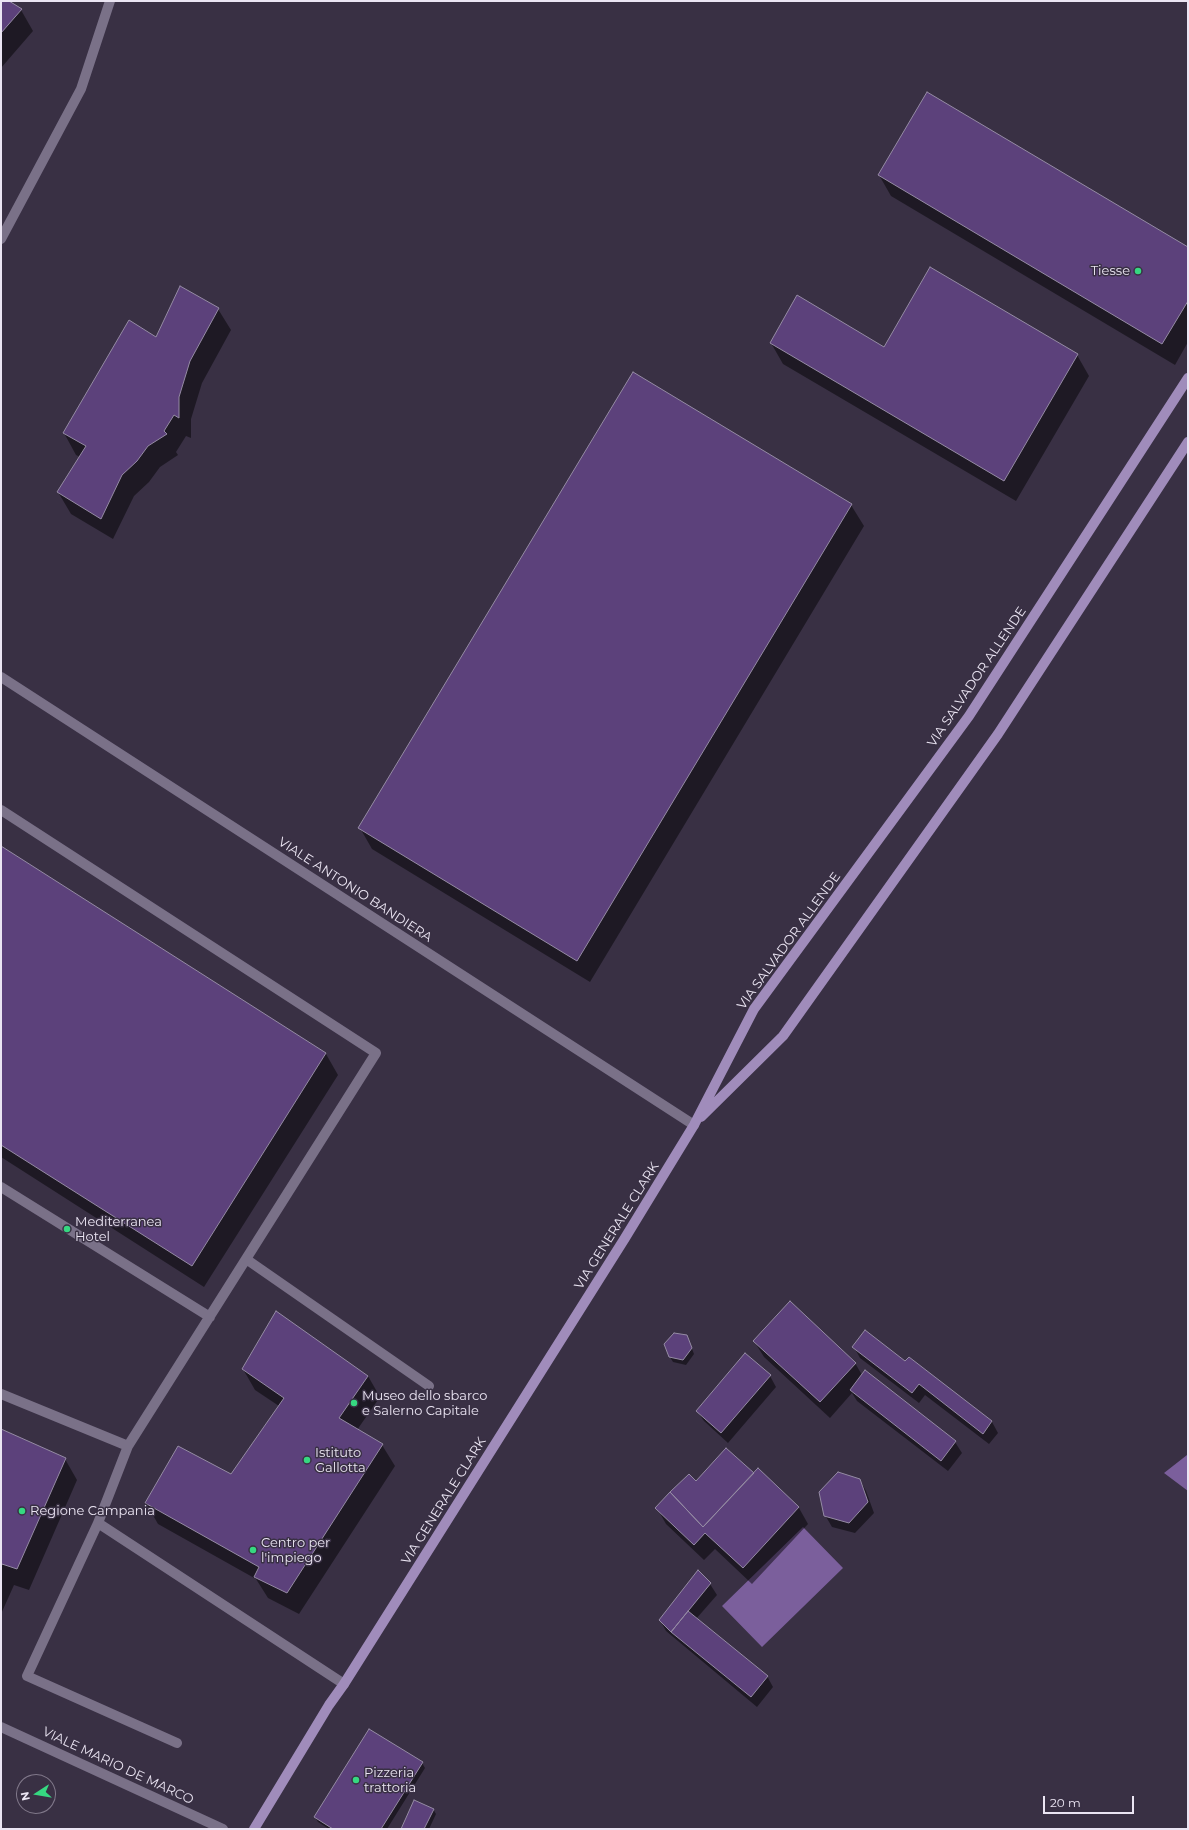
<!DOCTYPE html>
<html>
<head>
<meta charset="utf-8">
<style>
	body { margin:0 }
	#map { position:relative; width:1189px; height:1830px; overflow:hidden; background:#393044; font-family:Montserrat,sans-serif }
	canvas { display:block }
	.frame { position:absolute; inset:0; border:2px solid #ebe5f3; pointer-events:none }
	.north { position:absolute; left:16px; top:1774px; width:40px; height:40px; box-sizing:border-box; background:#393044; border:1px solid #80788a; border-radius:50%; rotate:258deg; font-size:11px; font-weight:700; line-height:16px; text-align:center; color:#ebe5f3 }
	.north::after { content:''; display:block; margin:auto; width:14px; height:18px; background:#36d881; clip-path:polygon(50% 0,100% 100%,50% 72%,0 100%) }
	.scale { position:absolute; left:1043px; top:1796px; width:91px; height:18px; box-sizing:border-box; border:2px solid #ebe5f3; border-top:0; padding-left:5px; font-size:12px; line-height:14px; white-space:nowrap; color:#ebe5f3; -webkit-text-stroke:3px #393044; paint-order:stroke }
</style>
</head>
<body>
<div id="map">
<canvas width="1189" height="1830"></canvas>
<div class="frame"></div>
<div class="north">N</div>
<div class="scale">20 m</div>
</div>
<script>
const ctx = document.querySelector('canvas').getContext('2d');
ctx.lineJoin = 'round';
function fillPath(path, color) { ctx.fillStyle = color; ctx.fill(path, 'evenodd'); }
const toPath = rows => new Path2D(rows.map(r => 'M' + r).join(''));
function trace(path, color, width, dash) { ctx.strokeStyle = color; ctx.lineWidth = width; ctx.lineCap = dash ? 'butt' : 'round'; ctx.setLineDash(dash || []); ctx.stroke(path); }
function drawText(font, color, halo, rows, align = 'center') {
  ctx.font = font + ' Montserrat,sans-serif'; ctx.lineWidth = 3; ctx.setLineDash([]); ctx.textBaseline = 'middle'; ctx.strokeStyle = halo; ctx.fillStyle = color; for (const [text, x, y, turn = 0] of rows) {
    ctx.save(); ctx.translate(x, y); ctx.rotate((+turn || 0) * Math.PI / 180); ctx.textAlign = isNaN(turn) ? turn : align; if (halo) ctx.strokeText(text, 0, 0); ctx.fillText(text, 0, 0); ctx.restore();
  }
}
const water = toPath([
	[1188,1452,1188,1491,1164,1473,1187,1455],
	[803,1527,843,1568,762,1647,722,1606]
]);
const shadow = toPath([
	[1,1,7,1,21,10,33,31,1,68],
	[879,175,1188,248,1188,342,1175,365,891,196],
	[218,309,231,330,202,383,191,419,191,438,186,436,176,452,178,455,160,467,149,482,134,496,113,539,71,514,58,492,80,457,76,455,64,433,156,338],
	[771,343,1077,355,1089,376,1016,501,783,364],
	[634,373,851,505,864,526,590,982,372,849,360,828],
	[1,847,326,1054,338,1075,204,1287,1,1157],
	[687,1336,694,1354,686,1365,673,1362,670,1357],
	[754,1341,855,1363,862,1375,955,1442,962,1453,948,1471,857,1401,852,1393,830,1418,764,1357],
	[854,1347,905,1363,909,1358,992,1422,998,1433,989,1444,925,1395,919,1403,860,1358],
	[243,1369,368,1376,380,1397,357,1430,382,1445,395,1466,299,1614,268,1598,256,1579,158,1524,146,1503,232,1476,279,1406,255,1390],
	[770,1376,776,1387,728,1443,704,1421,697,1411],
	[1,1430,65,1459,77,1480,29,1590,14,1585,1,1614],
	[759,1470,799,1508,808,1524,752,1584,715,1549,704,1560,666,1524,657,1508,696,1482,753,1474],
	[860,1480,866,1491,874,1513,855,1533,832,1527,825,1515],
	[710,1584,717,1595,696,1619,767,1676,773,1687,757,1707,666,1631,660,1620],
	[422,1763,425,1768,387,1829,329,1829,318,1822,315,1817],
	[433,1809,436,1814,429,1829,402,1829]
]);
const building = toPath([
	[1,1,9,1,22,9,1,33,1,1],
	[927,92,1188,247,1188,301,1162,344,878,175,927,92],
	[930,267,1078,354,1004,481,770,343,797,295,884,347,930,267],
	[180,286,219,308,190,361,179,397,179,418,174,415,164,431,167,434,148,446,137,461,122,475,101,519,57,492,86,446,63,433,129,320,156,337,180,286],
	[633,372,852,504,577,961,358,828,633,372],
	[1,846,326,1053,192,1266,1,1145,1,846],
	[790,1301,856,1363,820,1402,753,1341,790,1301],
	[276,1311,368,1376,339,1418,383,1444,287,1593,254,1577,259,1567,145,1503,178,1446,231,1474,284,1398,242,1369,276,1311],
	[865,1330,905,1361,909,1357,992,1421,983,1434,919,1384,912,1393,852,1347,865,1330],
	[674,1333,687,1335,692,1348,683,1360,669,1357,664,1344,674,1333],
	[745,1353,771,1375,721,1433,696,1411,745,1353],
	[865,1370,956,1441,941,1461,850,1390,865,1370],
	[1,1429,66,1458,17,1569,2,1564,1,1567,1,1429],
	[726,1448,754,1473,703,1527,670,1492,689,1474,696,1481,726,1448],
	[758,1468,799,1507,743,1568,705,1533,694,1545,655,1508,670,1492,703,1527,758,1468],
	[838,1472,860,1479,868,1502,849,1523,824,1516,819,1492,838,1472],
	[698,1570,711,1583,671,1632,659,1620,698,1570],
	[688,1611,768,1676,751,1697,671,1632,688,1611],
	[369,1729,423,1762,381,1829,333,1829,314,1817,369,1729],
	[414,1800,434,1809,424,1829,401,1829,414,1800]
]);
const minor = toPath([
	[1,239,81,89,110,1],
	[1,677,694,1125],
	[1,810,376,1053,128,1446,98,1523,344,1684],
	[1,1187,210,1317],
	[246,1259,429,1386],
	[1,1394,128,1446],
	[98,1523,27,1676,177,1743],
	[1,1727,223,1829]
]);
const major = toPath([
	[701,1117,783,1036,998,734,1188,442],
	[254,1829,329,1705,344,1684,625,1238,694,1125,754,1009,969,716,1188,378]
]);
const markers = [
	[1138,271,4,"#36d881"],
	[67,1229,4,"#36d881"],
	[354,1403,4,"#36d881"],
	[307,1460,4,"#36d881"],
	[22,1511,4,"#36d881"],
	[253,1550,4,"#36d881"],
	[356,1780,4,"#36d881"]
];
const poiNames = [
	["Tiesse",1130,271,"right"],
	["Mediterranea",75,1222],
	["Hotel",75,1237],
	["Museo dello sbarco",362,1396],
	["e Salerno Capitale",362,1411],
	["Istituto",315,1453],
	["Gallotta",315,1468],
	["Regione Campania",30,1511],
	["Centro per",261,1543],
	["l'impiego",261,1558],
	["Pizzeria",364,1773],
	["trattoria",364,1788]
];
const streetNames = [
	["VIA SALVADOR ALLENDE",977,677,-56],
	["VIALE ANTONIO BANDIERA",355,890,33],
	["VIA SALVADOR ALLENDE",789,941,-54],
	["VIA GENERALE CLARK",617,1226,-58],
	["VIA GENERALE CLARK",444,1501,-58],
	["VIALE MARIO DE MARCO",118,1766,25]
];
fillPath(water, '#7b5f9c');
fillPath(shadow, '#0007');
fillPath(building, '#5c417b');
trace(building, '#958ba4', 1);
trace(minor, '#7a7188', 10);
trace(major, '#a08cbb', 10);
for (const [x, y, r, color] of markers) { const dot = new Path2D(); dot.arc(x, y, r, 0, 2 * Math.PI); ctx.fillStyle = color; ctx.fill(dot); trace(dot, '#393044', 1.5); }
drawText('13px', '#ebe5f3', '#393044', poiNames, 'left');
drawText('13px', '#ebe5f3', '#393044', streetNames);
</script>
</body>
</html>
